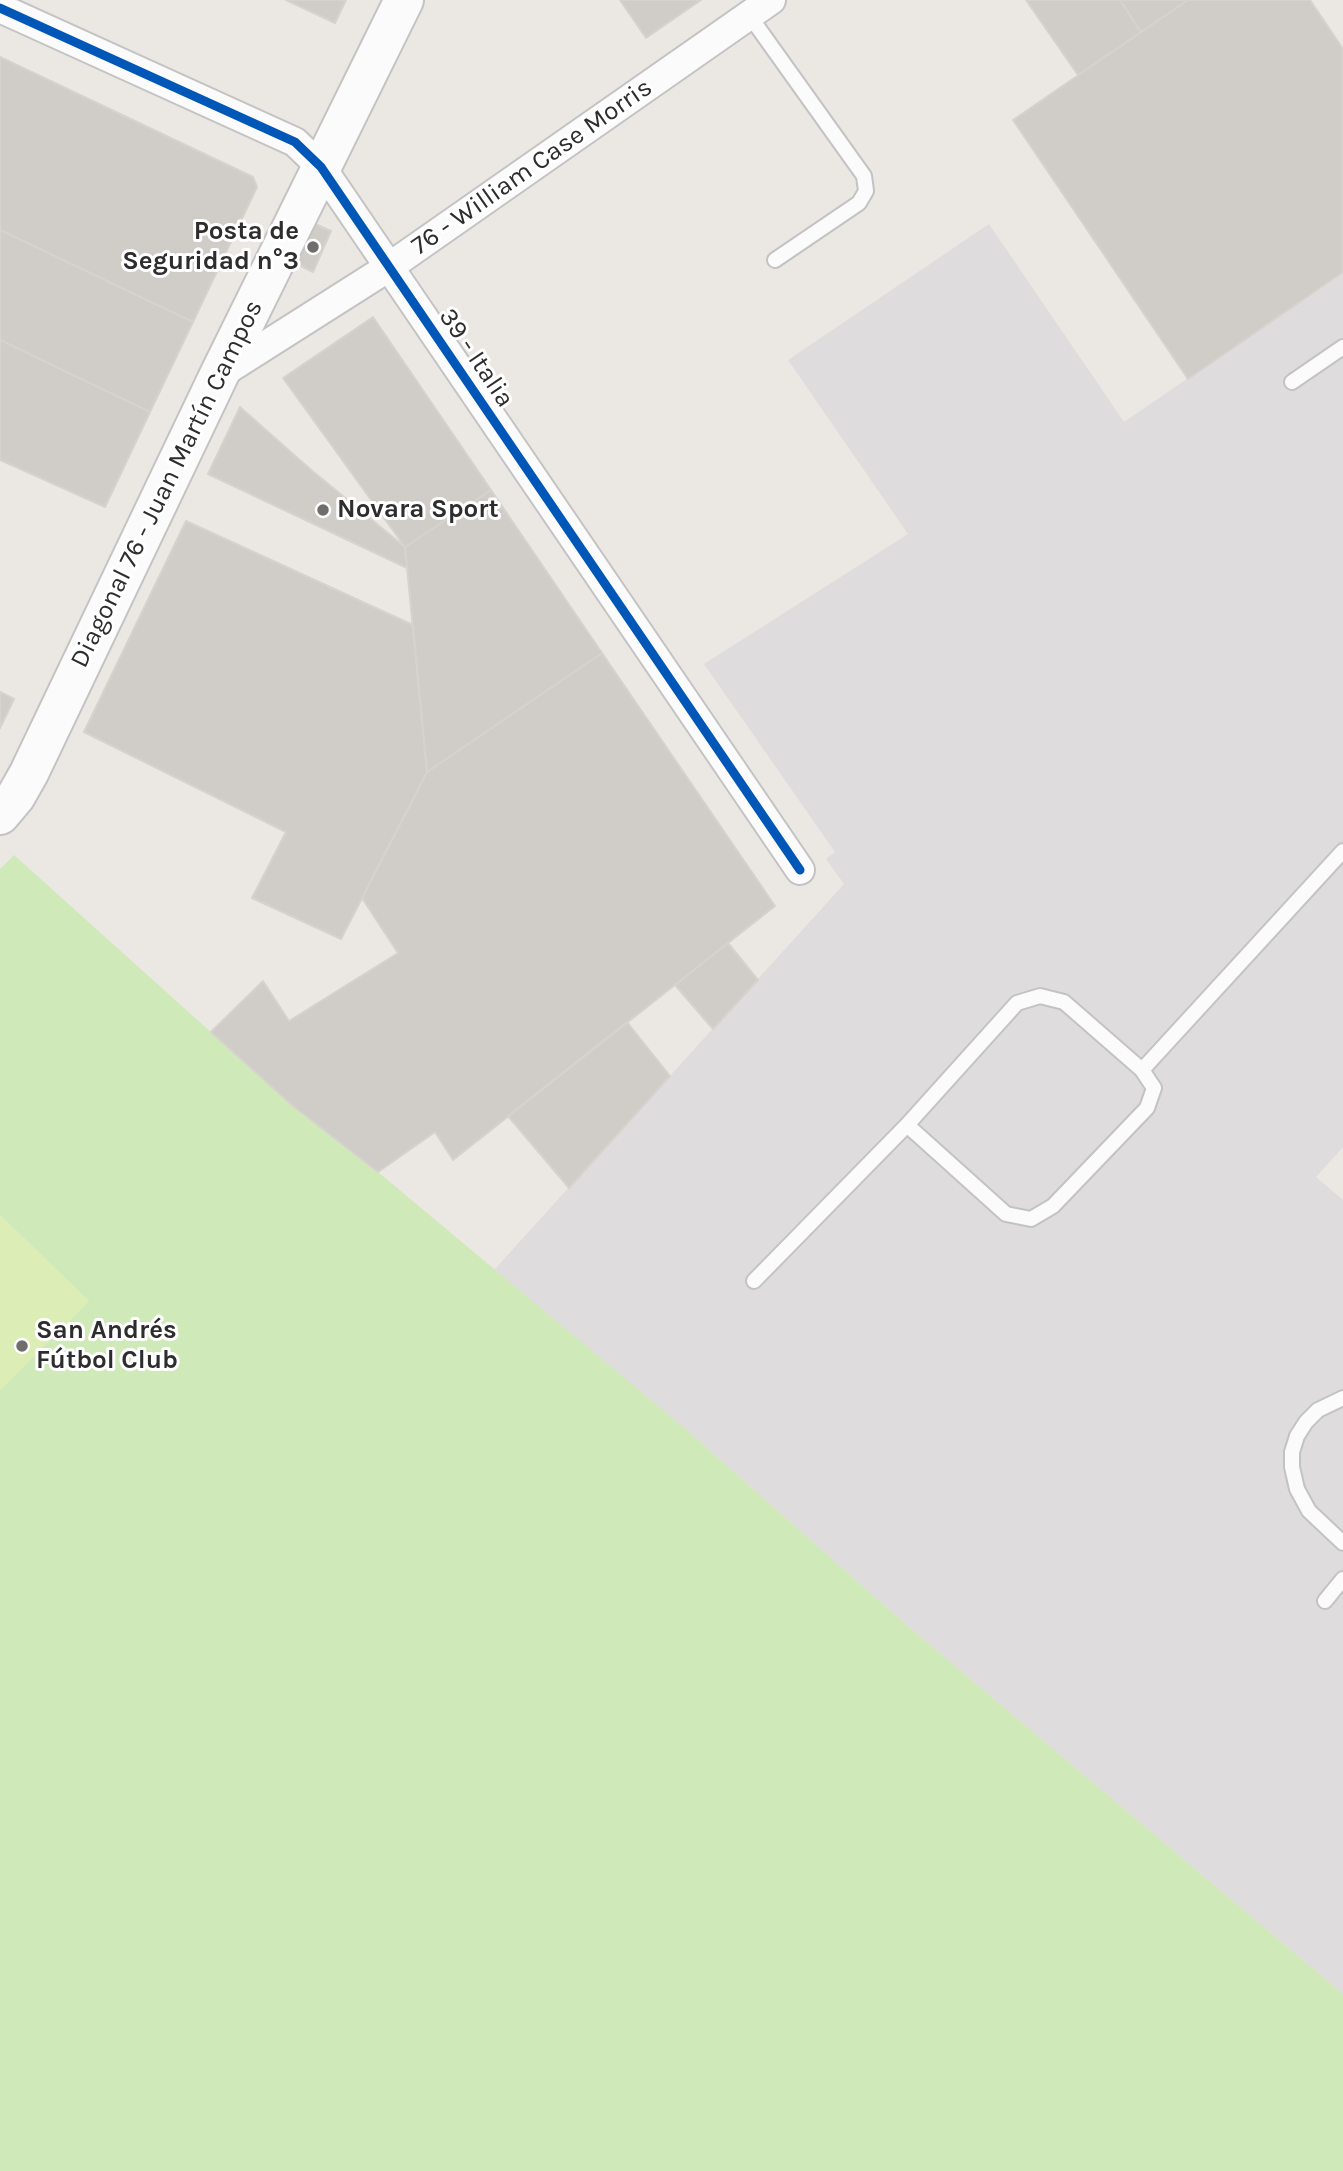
<!DOCTYPE html>
<html>
<head>
<meta charset="utf-8">
<style>
	body { margin:0 }
	canvas { display:block; background:#ebe7e2 }
</style>
</head>
<body>
<canvas width="1343" height="2171"></canvas>
<script>
const ctx = document.querySelector('canvas').getContext('2d');
ctx.lineJoin = 'round';
function fillPath(path, color) { ctx.fillStyle = color; ctx.fill(path, 'evenodd'); }
const toPath = rows => new Path2D(rows.map(r => 'M' + r).join(''));
function trace(path, color, width, dash) { ctx.strokeStyle = color; ctx.lineWidth = width; ctx.lineCap = dash ? 'butt' : 'round'; ctx.setLineDash(dash || []); ctx.stroke(path); }
function drawText(font, color, halo, rows, align = 'center') {
  ctx.font = font + ' Karla,sans-serif'; ctx.lineWidth = 6; ctx.setLineDash([]); ctx.textBaseline = 'middle'; ctx.strokeStyle = halo; ctx.fillStyle = color; for (const [text, x, y, turn = 0] of rows) {
    ctx.save(); ctx.translate(x, y); ctx.rotate((+turn || 0) * Math.PI / 180); ctx.textAlign = isNaN(turn) ? turn : align; if (halo) ctx.strokeText(text, 0, 0); ctx.fillText(text, 0, 0); ctx.restore();
  }
}
const industrial = toPath([
	[989,224,1124,422,1343,272,1343,1147,1316,1177,1343,1200,1343,1994,904,1623,682,1426,494,1270,844,884,826,859,835,852,704,664,908,534,788,360]
]);
const green = toPath([
	[14,855,293,1106,378,1172,682,1426,904,1623,1343,1994,1343,2171,0,2171,0,1390,89,1301,0,1215,0,869]
]);
const pitch = toPath([
	[0,1215,89,1301,0,1390]
]);
const building = toPath([
	[286,0,346,0,335,23,286,0],
	[620,0,701,0,646,38,620,0],
	[1026,0,1120,0,1141,32,1078,75,1026,0],
	[1120,0,1188,0,1141,32,1120,0],
	[1188,0,1310,0,1343,49,1343,272,1188,379,1013,120,1188,0],
	[0,57,253,177,257,187,193,322,0,230,0,57],
	[313,223,331,231,313,272,295,263,313,223],
	[0,230,193,322,150,412,0,340,0,230],
	[373,317,491,490,405,547,283,378,373,317],
	[0,340,150,412,105,507,0,460,0,340],
	[240,407,310,469,405,547,407,568,208,474,240,407],
	[491,490,602,653,427,772,405,547,491,490],
	[186,521,413,625,427,772,341,939,252,898,286,832,84,732,186,521],
	[602,653,775,906,453,1160,435,1132,378,1172,293,1106,211,1032,263,981,289,1021,398,953,362,898,427,772,602,653],
	[0,692,14,699,0,728,0,692],
	[728,943,758,980,713,1029,675,985,728,943],
	[627,1022,670,1076,569,1188,508,1116,627,1022]
]);
const lane = toPath([
	[749,15,864,176,866,191,859,203,775,260],
	[1292,382,1343,347],
	[1142,1070,1343,851],
	[754,1281,907,1125,1017,1003,1040,996,1064,1002,1142,1070,1154,1088,1147,1108,1053,1206,1031,1219,1006,1214,907,1125],
	[1343,1398,1318,1410,1306,1422,1297,1436,1292,1452,1292,1467,1297,1489,1309,1511,1343,1543],
	[1325,1601,1343,1579]
]);
const street = toPath([
	[0,8,295,142,321,167,800,870],
	[219,375,389,267,771,0]
]);
const secondary = toPath([
	[0,815,16,796,29,773,219,375,404,0]
]);
const cycleway = toPath([
	[0,8,295,142,321,167,800,870]
]);
const markers = [
	[313,247,7,"#706e6c"],
	[323,510,7,"#706e6c"],
	[22,1346,7,"#706e6c"]
];
const streetNames = [
	["76 - William Case Morris",532,167,-35],
	["39 - Italia",476,358,56],
	["Diagonal 76 - Juan Martín Campos",167,484,-64]
];
const poiNames = [
	["Posta de",299,232,"right"],
	["Seguridad n°3",299,262,"right"],
	["Novara Sport",337,510],
	["San Andrés",36,1331],
	["Fútbol Club",36,1361]
];
fillPath(industrial, '#dfdcde');
fillPath(green, '#d0e9b9');
fillPath(pitch, '#dcedb6');
fillPath(building, '#d0cdc9');
trace(building, '#d6d3ce', 2);
trace(lane, '#c4c3c3', 18);
trace(street, '#c4c3c3', 32);
trace(secondary, '#c4c3c3', 42);
trace(lane, '#fcfbfb', 14);
trace(street, '#fcfbfb', 28);
trace(secondary, '#fcfbfb', 38);
trace(cycleway, '#0057b8', 9);
for (const [x, y, r, color] of markers) { const dot = new Path2D(); dot.arc(x, y, r, 0, 2 * Math.PI); ctx.fillStyle = color; ctx.fill(dot); trace(dot, '#fff', 2.5); }
drawText('26px', '#2d2d2d', '#fff', streetNames);
drawText('bold 26px', '#2d2d2d', '#fff', poiNames, 'left');
</script>
</body>
</html>
